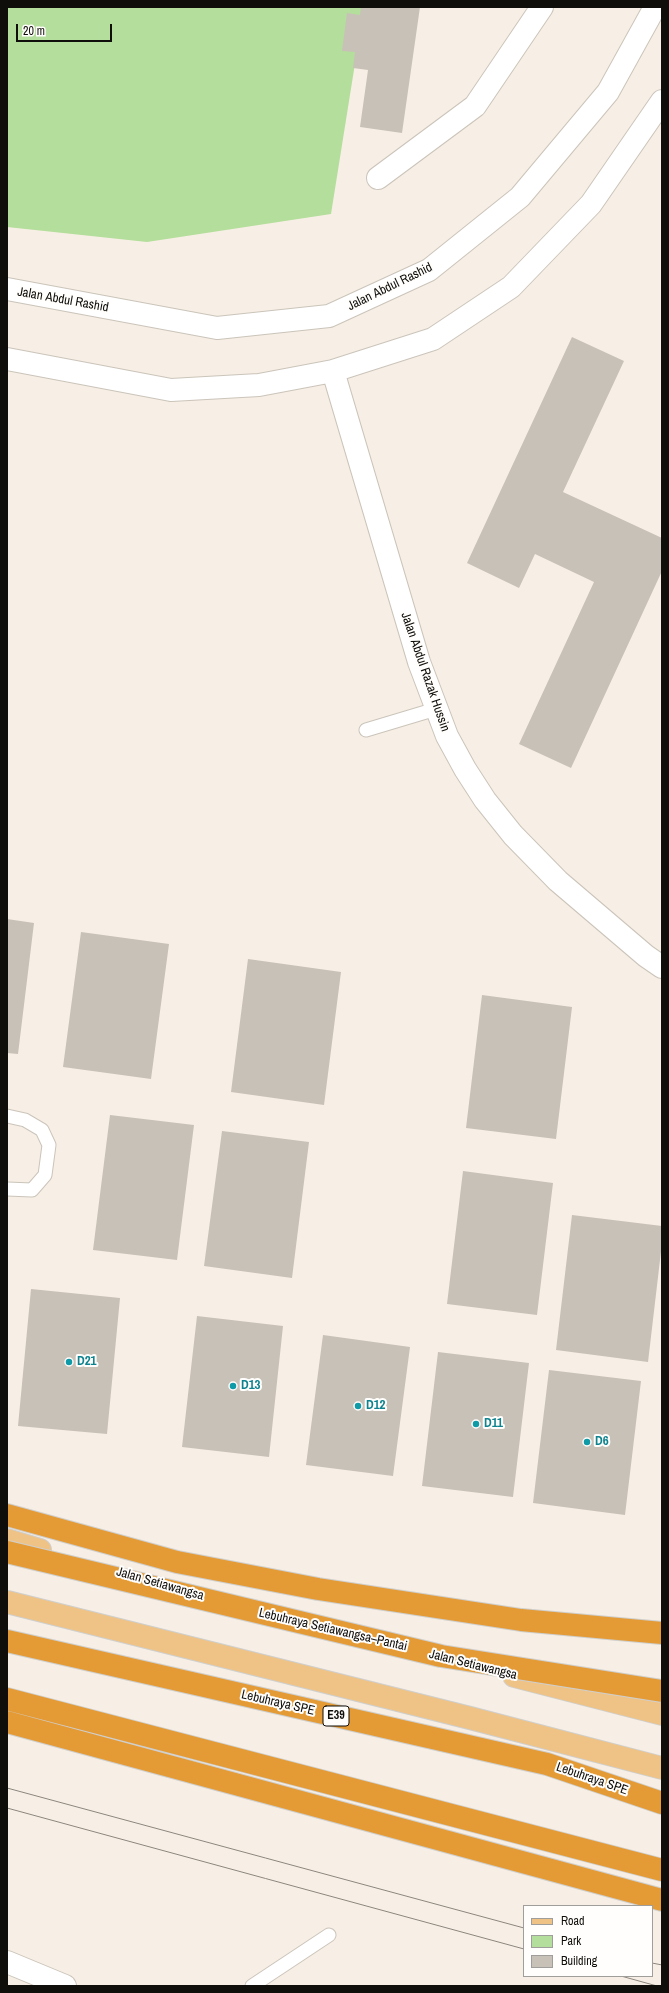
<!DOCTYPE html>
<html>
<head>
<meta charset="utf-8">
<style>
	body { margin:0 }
	#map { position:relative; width:669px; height:1993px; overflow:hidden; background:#f7efe5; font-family:"Archivo Narrow",sans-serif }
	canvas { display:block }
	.frame { position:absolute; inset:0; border:8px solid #100e0a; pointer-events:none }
	.legend { position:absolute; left:523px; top:1905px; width:130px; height:72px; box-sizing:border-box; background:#fffefc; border:1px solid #9f9e9b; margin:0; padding:5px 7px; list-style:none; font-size:12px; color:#100e0a }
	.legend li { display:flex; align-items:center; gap:8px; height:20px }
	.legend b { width:20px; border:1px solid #9f9e9b }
	.scale { position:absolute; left:16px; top:24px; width:96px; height:18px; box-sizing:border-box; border:2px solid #100e0a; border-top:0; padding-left:5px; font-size:12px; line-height:14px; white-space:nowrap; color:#100e0a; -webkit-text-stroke:3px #fffefc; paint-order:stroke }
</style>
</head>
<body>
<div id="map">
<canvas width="669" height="1993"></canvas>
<div class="frame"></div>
<ul class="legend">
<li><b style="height:5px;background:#efc386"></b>Road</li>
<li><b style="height:11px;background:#b4de9b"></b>Park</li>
<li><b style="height:11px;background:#c8c1b7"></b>Building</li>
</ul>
<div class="scale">20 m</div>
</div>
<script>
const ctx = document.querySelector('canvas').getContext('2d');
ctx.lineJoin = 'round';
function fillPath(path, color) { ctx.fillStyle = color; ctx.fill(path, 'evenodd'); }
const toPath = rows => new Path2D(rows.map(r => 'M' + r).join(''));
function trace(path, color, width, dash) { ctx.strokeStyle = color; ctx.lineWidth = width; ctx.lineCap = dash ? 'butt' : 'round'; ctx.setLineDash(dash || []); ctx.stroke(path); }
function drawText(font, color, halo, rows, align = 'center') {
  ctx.font = font + ' "Archivo Narrow",sans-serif'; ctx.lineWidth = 4; ctx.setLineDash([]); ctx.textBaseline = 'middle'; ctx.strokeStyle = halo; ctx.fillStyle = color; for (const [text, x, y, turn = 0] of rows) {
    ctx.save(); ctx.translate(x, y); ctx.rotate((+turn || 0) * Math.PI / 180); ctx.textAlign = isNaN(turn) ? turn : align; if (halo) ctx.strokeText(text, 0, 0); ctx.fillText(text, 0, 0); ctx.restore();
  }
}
const green = toPath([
	[7,7,364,7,331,214,147,242,7,227]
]);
const building = toPath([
	[361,7,420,7,402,133,360,127,368,70,353,68,355,52,342,51,347,13,360,15],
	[572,337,624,361,563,492,662,538,662,571,571,768,519,744,594,582,535,554,519,588,467,563],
	[7,919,34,923,18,1054,7,1053],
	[81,932,169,944,151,1079,63,1067],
	[248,959,341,972,324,1105,231,1092],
	[482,995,572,1007,556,1139,466,1128],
	[110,1115,194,1125,177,1260,93,1250],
	[222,1131,309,1142,292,1278,204,1266],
	[463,1171,553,1183,537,1315,447,1304],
	[572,1215,662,1226,662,1243,648,1362,556,1350],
	[31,1289,120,1298,107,1434,18,1426],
	[197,1316,283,1326,269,1457,182,1447],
	[323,1335,410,1347,393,1476,306,1465],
	[438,1352,529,1363,513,1497,422,1486],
	[549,1370,641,1381,625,1515,533,1503]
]);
const service = toPath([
	[366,730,436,709],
	[7,1116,25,1120,42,1130,49,1145,45,1175,32,1190,7,1189],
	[252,1986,329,1935]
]);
const minor = toPath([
	[378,178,475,106,542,7],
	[7,289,217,328,329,316,429,270,520,197,608,92,655,7],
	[7,359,171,390,259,385,333,371,433,339,511,287,591,204,662,101],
	[333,371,419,662,447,736,465,769,485,800,513,835,558,881,646,956,662,967],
	[7,1962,65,1986]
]);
const primary = toPath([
	[7,1540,40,1550],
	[7,1602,470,1718,662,1768],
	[514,1676,662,1714]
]);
const motorway = toPath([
	[7,1515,177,1562,318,1589,521,1620,662,1633],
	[7,1641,547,1764,662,1803],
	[7,1699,662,1870],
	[7,1722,662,1900]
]);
const tram = toPath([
	[7,1788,524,1928],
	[7,1808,524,1949],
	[652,1963,662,1965],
	[621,1976,657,1986]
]);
const motorwayBridge = toPath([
	[7,1552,441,1656,662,1691]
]);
const markers = [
	[69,1362,4,"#0f9aa8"],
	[233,1386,4,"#0f9aa8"],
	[358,1406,4,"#0f9aa8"],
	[476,1424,4,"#0f9aa8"],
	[587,1442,4,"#0f9aa8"]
];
const shields = [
	[336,1716,26]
];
const shieldNames = [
	["E39",336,1716]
];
const streetNames = [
	["Jalan Abdul Rashid",390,287,-26],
	["Jalan Abdul Rashid",63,300,10],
	["Jalan Abdul Razak Hussin",425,672,71],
	["Jalan Setiawangsa",160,1584,16],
	["Lebuhraya Setiawangsa–Pantai",333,1630,13],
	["Jalan Setiawangsa",473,1665,14],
	["Lebuhraya SPE",278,1703,13],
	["Lebuhraya SPE",592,1779,19]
];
const cultureNames = [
	["D21",77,1362],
	["D13",241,1386],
	["D12",366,1406],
	["D11",484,1424],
	["D6",595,1442]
];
fillPath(green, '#b4de9b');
fillPath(building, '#c8c1b7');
trace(service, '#cbc4ba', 15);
trace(minor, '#cbc4ba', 24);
trace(primary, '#cfcfce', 24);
trace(motorway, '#cfcfce', 24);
trace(service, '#fff', 13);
trace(minor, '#fff', 22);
trace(primary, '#efc386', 22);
trace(motorway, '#e49b36', 22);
trace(tram, '#8b867f', 1);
trace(motorwayBridge, '#cfcfce', 24, []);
trace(motorwayBridge, '#e49b36', 22);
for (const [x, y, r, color] of markers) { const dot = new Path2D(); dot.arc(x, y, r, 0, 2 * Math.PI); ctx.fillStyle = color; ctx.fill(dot); trace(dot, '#fffefc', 1.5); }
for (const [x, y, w] of shields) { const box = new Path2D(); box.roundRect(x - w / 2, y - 10, w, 20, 3); ctx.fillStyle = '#fffefc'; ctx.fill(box); trace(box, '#100e0a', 1); }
drawText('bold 12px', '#100e0a', null, shieldNames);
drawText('13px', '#100e0a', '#fffefc', streetNames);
drawText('bold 13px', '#0d838f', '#fffefc', cultureNames, 'left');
</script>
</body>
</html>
